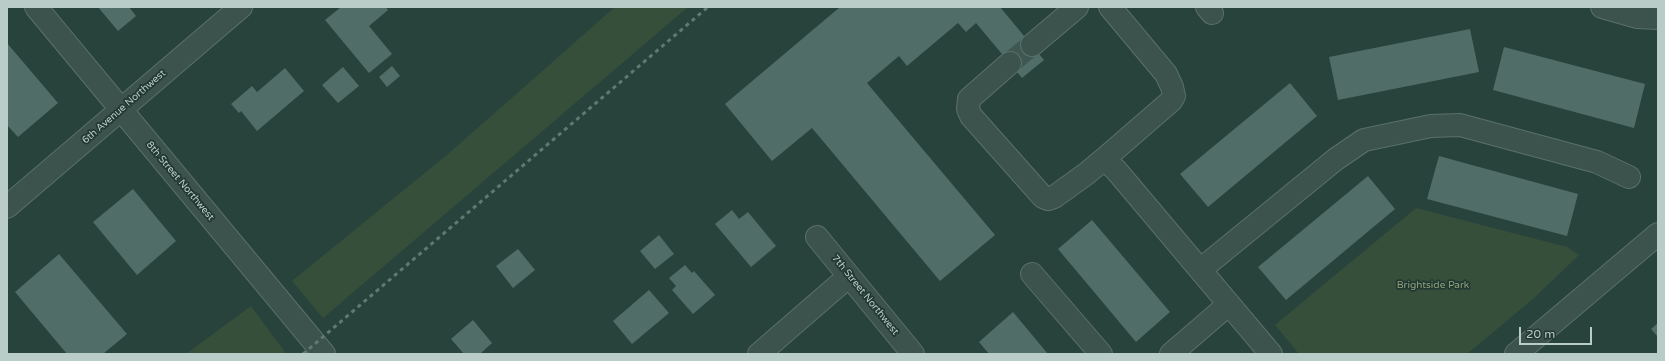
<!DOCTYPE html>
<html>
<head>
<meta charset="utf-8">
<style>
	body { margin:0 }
	#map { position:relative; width:1665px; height:361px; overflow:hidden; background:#28433c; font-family:"Varela Round",sans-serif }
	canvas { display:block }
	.frame { position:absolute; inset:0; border:8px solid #baccc8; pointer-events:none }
	.scale { position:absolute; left:1519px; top:327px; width:73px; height:18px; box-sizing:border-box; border:2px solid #baccc8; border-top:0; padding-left:5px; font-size:12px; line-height:14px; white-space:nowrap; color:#baccc8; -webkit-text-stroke:3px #213833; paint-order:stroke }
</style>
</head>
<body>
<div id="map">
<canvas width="1665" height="361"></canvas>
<div class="frame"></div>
<div class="scale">20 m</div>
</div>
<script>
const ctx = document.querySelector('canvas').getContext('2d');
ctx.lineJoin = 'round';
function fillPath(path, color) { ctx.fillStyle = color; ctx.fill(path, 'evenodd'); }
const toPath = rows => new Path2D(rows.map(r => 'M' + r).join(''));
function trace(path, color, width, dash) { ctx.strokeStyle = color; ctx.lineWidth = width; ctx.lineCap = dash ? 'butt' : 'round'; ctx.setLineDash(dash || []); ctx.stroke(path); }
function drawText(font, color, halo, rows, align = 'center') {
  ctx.font = font + ' "Varela Round",sans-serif'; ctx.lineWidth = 3.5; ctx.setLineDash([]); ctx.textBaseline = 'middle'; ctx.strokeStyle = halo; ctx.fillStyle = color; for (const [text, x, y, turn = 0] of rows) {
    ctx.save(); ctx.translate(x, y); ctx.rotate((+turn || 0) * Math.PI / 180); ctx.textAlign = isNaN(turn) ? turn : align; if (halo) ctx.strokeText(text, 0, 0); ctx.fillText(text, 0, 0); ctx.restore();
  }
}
const green = toPath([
	[615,7,688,7,323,318,292,281,448,154],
	[1416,208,1567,247,1579,255,1534,298,1467,354,1299,354,1275,325],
	[251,306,285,352,282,354,186,354]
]);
const building = toPath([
	[98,7,129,7,136,16,118,31],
	[341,7,386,7,388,10,369,26,392,54,369,73,325,20],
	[840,7,1000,7,1044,60,1022,78,976,23,966,32,958,23,907,66,899,56,867,83,995,235,940,281,812,128,772,161,725,104],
	[1470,29,1479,72,1338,100,1329,57],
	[7,43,58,103,18,137,7,125],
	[1504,47,1645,84,1634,128,1493,90],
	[392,66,400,76,387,87,379,77],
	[343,67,359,86,338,103,322,85],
	[285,68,304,91,257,131,241,111,239,113,231,104,252,86,257,92],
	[1290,83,1317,116,1208,207,1180,174],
	[1439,156,1578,194,1567,236,1427,199],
	[1368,176,1395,209,1286,300,1258,267],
	[133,189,176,241,137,275,93,222],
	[732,210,739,219,748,212,776,246,751,267,715,224],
	[1092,220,1170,312,1136,342,1058,249],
	[659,235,674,254,655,269,640,251],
	[518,249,535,270,513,288,496,266],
	[59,254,127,334,103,354,67,354,15,292],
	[685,265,692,273,694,271,715,295,693,314,672,290,676,286,669,278],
	[649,290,669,313,632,344,613,321],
	[1013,312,1048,354,989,354,979,342],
	[473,320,492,343,480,354,464,354,451,339],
	[1658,323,1658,337,1651,329]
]);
const minorTunnel = toPath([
	[1010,63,1032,45]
]);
const minor = toPath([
	[36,7,324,354],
	[1207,7,1212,13],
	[1602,7,1637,17,1658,18],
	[1032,45,1077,7],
	[1010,63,969,99,968,109,971,116,1043,197,1048,199,1054,197,1086,174,1104,159,1116,170,1271,354],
	[1104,159,1171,101,1174,96,1172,87,1166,74,1110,7],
	[7,207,241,7],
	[817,237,913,354],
	[1200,270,1336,159,1364,140,1431,126,1460,125,1597,162,1629,177],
	[1032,274,1101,354],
	[759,354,849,276],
	[1171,354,1229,304],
	[1516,354,1658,234]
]);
const rail = toPath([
	[303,354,708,7]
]);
const streetNames = [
	["6th Avenue Northwest",124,107,-41],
	["8th Street Northwest",180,181,50],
	["7th Street Northwest",865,295,51]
];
const parkNames = [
	["Brightside Park",1433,285]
];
fillPath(green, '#364f3a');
fillPath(building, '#516d67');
trace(minorTunnel, '#3e5851', 22, [22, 11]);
trace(minor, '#5b706b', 24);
trace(minor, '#3c524d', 22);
trace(rail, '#5f7973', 3, [4, 4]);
drawText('10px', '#baccc8', '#213833', streetNames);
drawText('10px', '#90a178', '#213833', parkNames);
</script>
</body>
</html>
